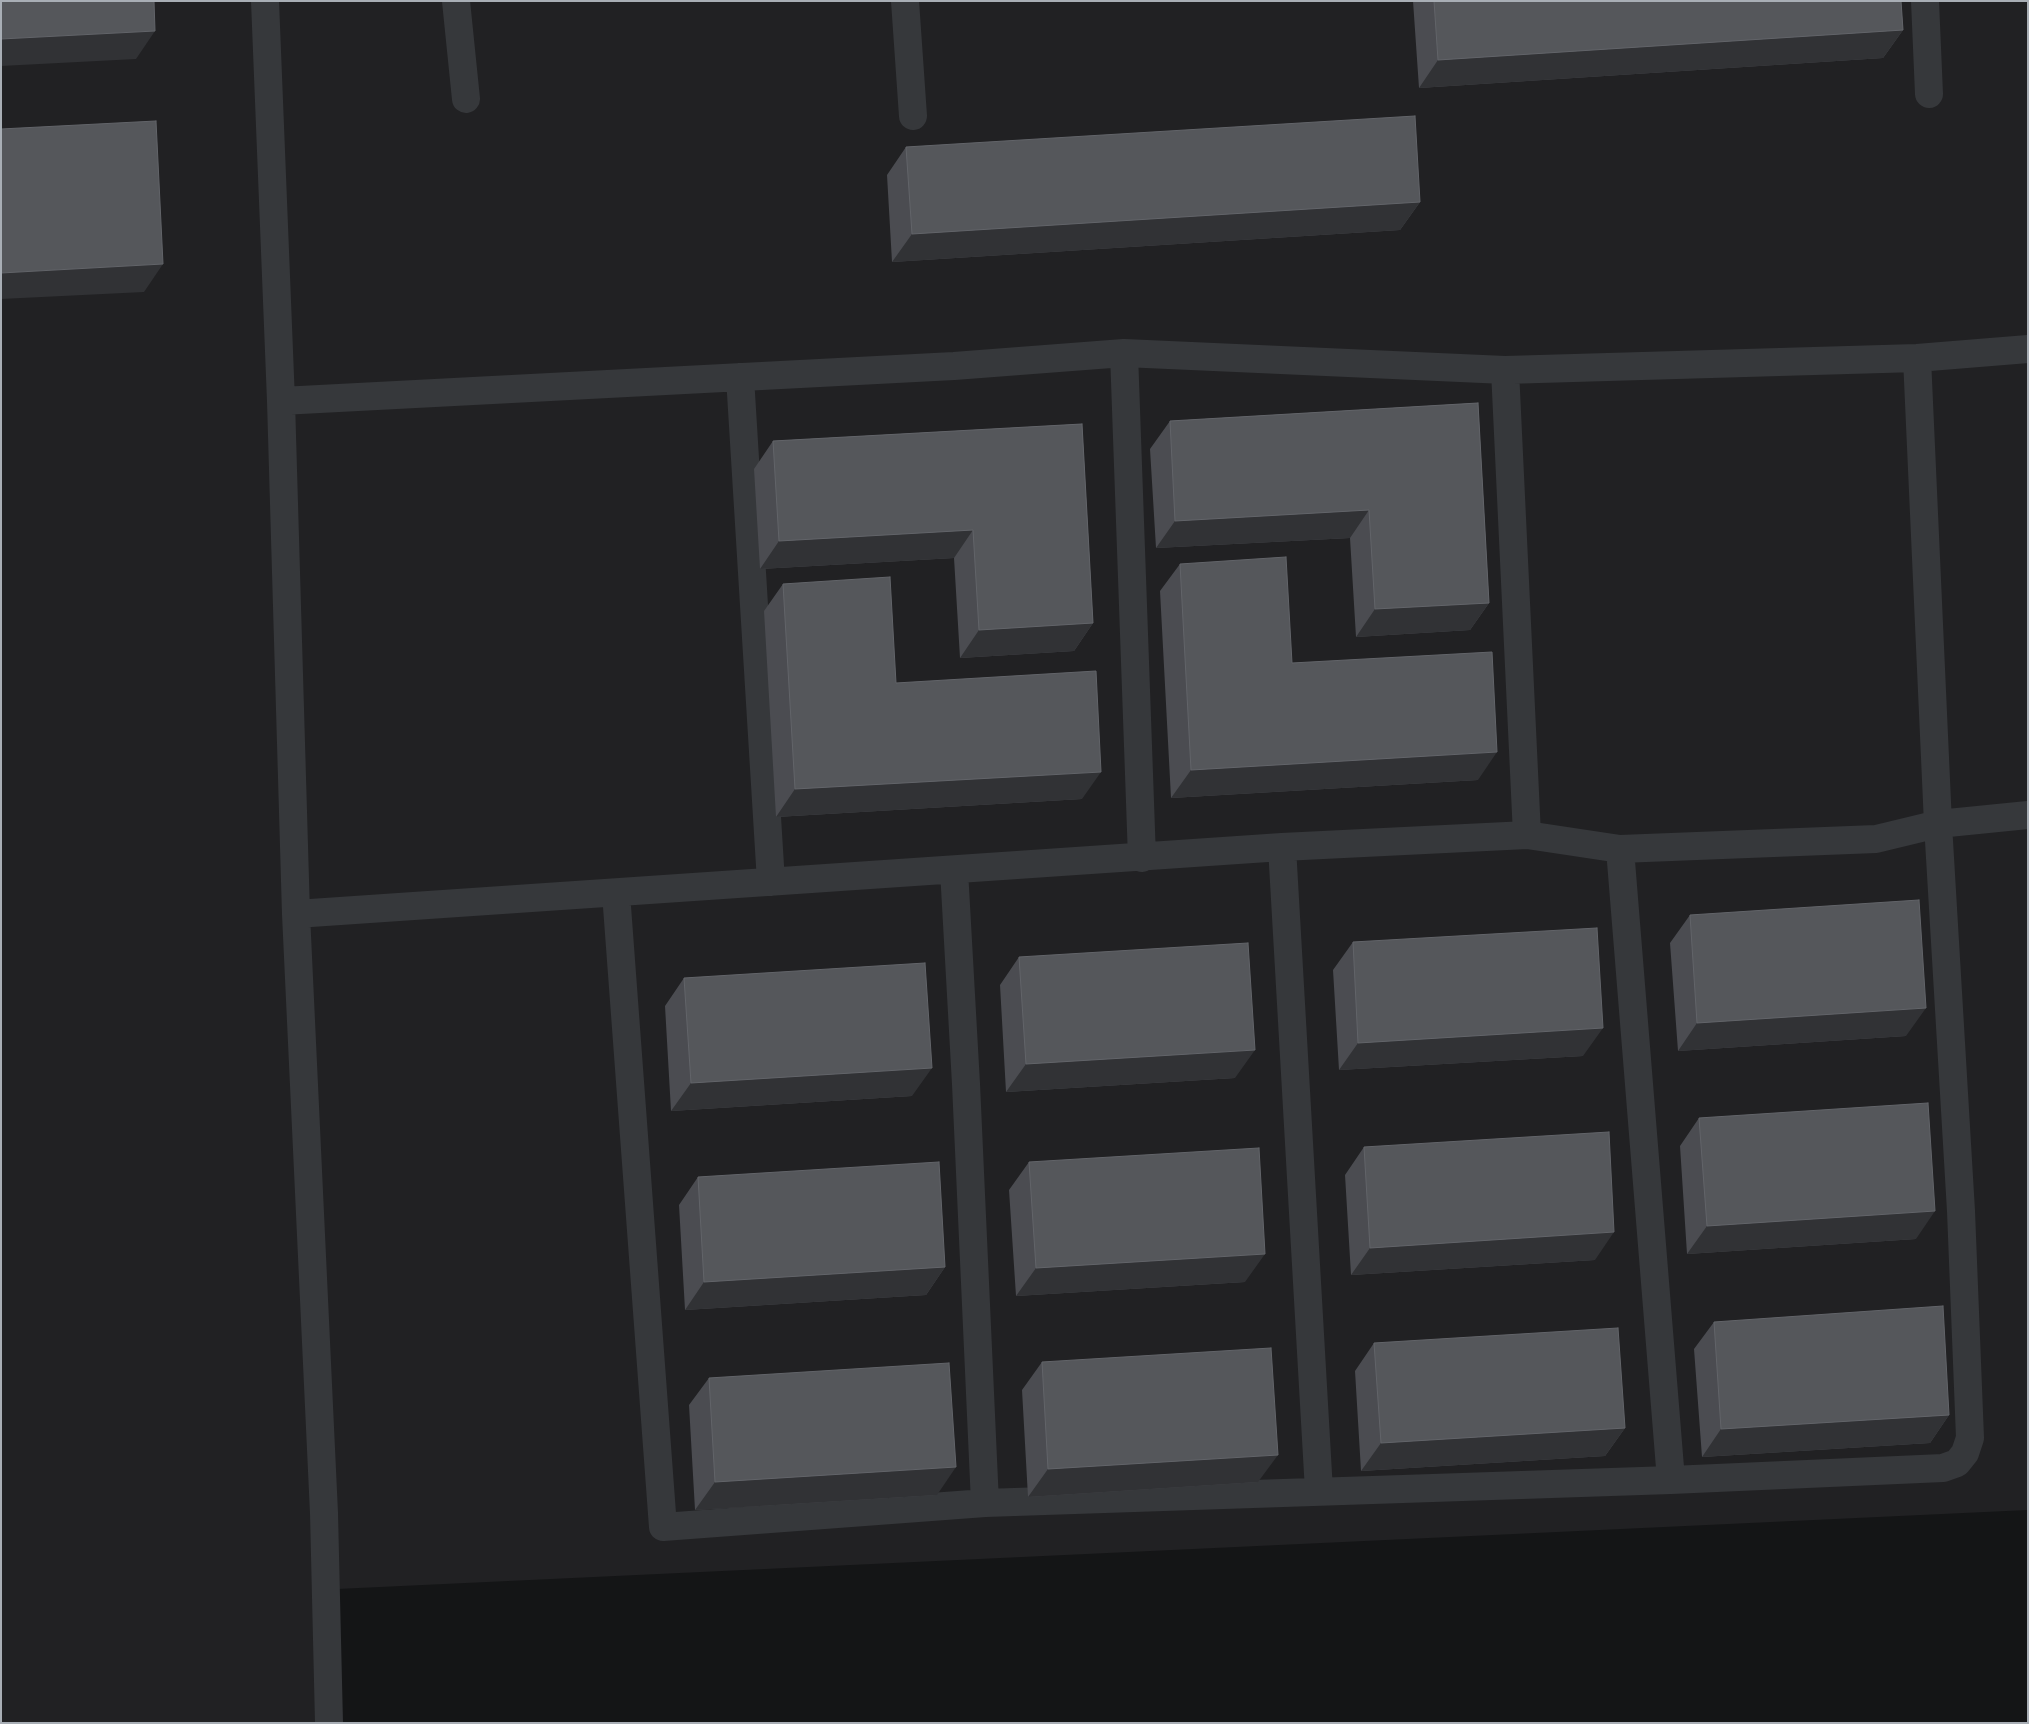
<!DOCTYPE html>
<html>
<head>
<meta charset="utf-8">
<style>
	body { margin:0 }
	#map { position:relative; width:2029px; height:1724px; overflow:hidden; background:#141516; font-family:Cabin,sans-serif }
	canvas { display:block }
	.frame { position:absolute; inset:0; border:2px solid #a8aeb5; pointer-events:none }
</style>
</head>
<body>
<div id="map">
<canvas width="2029" height="1724"></canvas>
<div class="frame"></div>
</div>
<script>
const ctx = document.querySelector('canvas').getContext('2d');
ctx.lineJoin = 'round';
function fillPath(path, color) { ctx.fillStyle = color; ctx.fill(path, 'evenodd'); }
const toPath = rows => new Path2D(rows.map(r => 'M' + r).join(''));
function trace(path, color, width, dash) { ctx.strokeStyle = color; ctx.lineWidth = width; ctx.lineCap = dash ? 'butt' : 'round'; ctx.setLineDash(dash || []); ctx.stroke(path); }
const built = toPath([
	[1,1,2028,1,2028,1510,316,1590,327,1723,1,1723]
]);
const minor = toPath([
	[265,1,281,401,296,914,324,1513,329,1723],
	[456,1,466,99],
	[905,1,913,116],
	[1925,1,1929,94],
	[1124,353,1142,858],
	[1505,370,1527,835],
	[740,377,771,882],
	[281,401,954,366,1124,353,1505,370,1917,358,2028,349],
	[1282,847,1319,1491],
	[1620,849,1671,1480],
	[954,870,966,1084,985,1503],
	[616,893,663,1527,985,1503,1671,1480,1943,1468,1957,1463,1965,1453,1970,1438,1961,1211,1938,824,1917,358],
	[296,914,1282,847,1527,835,1620,849,1876,839,1938,824,2028,815]
]);
const wall = toPath([
	[1413,1,1901,1,1903,30,1883,58,1419,88],
	[906,147,1420,202,1400,230,892,262,887,175],
	[1478,403,1489,603,1470,630,1356,637,1350,538,1156,548,1150,449,1170,421],
	[1082,424,1093,623,1074,651,960,658,954,558,760,569,754,469,773,441],
	[1180,564,1292,663,1478,780,1171,798,1160,591],
	[783,584,896,683,1082,799,776,817,764,611],
	[1690,915,1906,1036,1678,1051,1670,943],
	[1353,942,1583,1056,1339,1070,1333,970],
	[1019,957,1235,1078,1006,1092,1000,985],
	[684,978,912,1096,671,1111,665,1006],
	[1699,1118,1916,1239,1687,1254,1680,1146],
	[1364,1147,1595,1260,1351,1275,1345,1175],
	[1029,1162,1245,1282,1016,1296,1009,1190],
	[698,1177,945,1267,926,1295,685,1310,679,1205],
	[1714,1322,1949,1415,1930,1443,1702,1457,1694,1349],
	[1374,1343,1625,1428,1605,1456,1361,1471,1355,1371],
	[1042,1362,1258,1482,1028,1497,1022,1390],
	[709,1378,937,1495,695,1510,689,1405]
]);
const shadedWall = toPath([
	[1903,30,1883,58,1419,88,1438,60],
	[155,31,136,59,1,66,1,39],
	[1420,202,1400,230,892,262,912,234],
	[163,264,144,292,1,299,1,273],
	[1369,510,1350,538,1156,548,1175,521],
	[973,530,954,558,760,569,779,541],
	[1489,603,1470,630,1356,637,1375,609],
	[1093,623,1074,651,960,658,979,630],
	[1497,752,1478,780,1171,798,1191,770],
	[1101,772,1082,799,776,817,795,789],
	[1926,1008,1906,1036,1678,1051,1697,1023],
	[1603,1028,1583,1056,1339,1070,1358,1043],
	[1255,1050,1235,1078,1006,1092,1026,1064],
	[932,1068,912,1096,671,1111,691,1083],
	[1935,1211,1916,1239,1687,1254,1707,1226],
	[1614,1232,1595,1260,1351,1275,1370,1248],
	[1265,1254,1245,1282,1016,1296,1036,1268],
	[945,1267,926,1295,685,1310,704,1282],
	[1949,1415,1930,1443,1702,1457,1721,1429],
	[1625,1428,1605,1456,1361,1471,1381,1443],
	[1278,1455,1258,1482,1028,1497,1048,1469],
	[956,1467,937,1495,695,1510,715,1482]
]);
const building = toPath([
	[1,1,154,1,155,31,1,39,1,1],
	[1434,1,1901,1,1903,30,1438,60,1434,1],
	[1415,116,1420,202,912,234,906,147,1415,116],
	[156,121,163,264,1,273,1,129,156,121],
	[1478,403,1489,603,1375,609,1369,510,1175,521,1170,421,1478,403],
	[1082,424,1093,623,979,630,973,530,779,541,773,441,1082,424],
	[1286,557,1292,663,1492,652,1497,752,1191,770,1180,564,1286,557],
	[890,577,896,683,1096,671,1101,772,795,789,783,584,890,577],
	[1919,900,1926,1008,1697,1023,1690,915,1919,900],
	[1597,928,1603,1028,1358,1043,1353,942,1597,928],
	[1248,943,1255,1050,1026,1064,1019,957,1248,943],
	[925,963,932,1068,691,1083,684,978,925,963],
	[1928,1103,1935,1211,1707,1226,1699,1118,1928,1103],
	[1609,1132,1614,1232,1370,1248,1364,1147,1609,1132],
	[1259,1148,1265,1254,1036,1268,1029,1162,1259,1148],
	[939,1162,945,1267,704,1282,698,1177,939,1162],
	[1943,1306,1949,1415,1721,1429,1714,1322,1943,1306],
	[1618,1328,1625,1428,1381,1443,1374,1343,1618,1328],
	[1271,1348,1278,1455,1048,1469,1042,1362,1271,1348],
	[949,1363,956,1467,715,1482,709,1378,949,1363]
]);
fillPath(built, '#212123');
trace(minor, '#36383b', 28);
fillPath(wall, '#4b4c51');
fillPath(shadedWall, '#313235');
fillPath(building, '#55575b');
trace(building, '#626469', 1);
</script>
</body>
</html>
